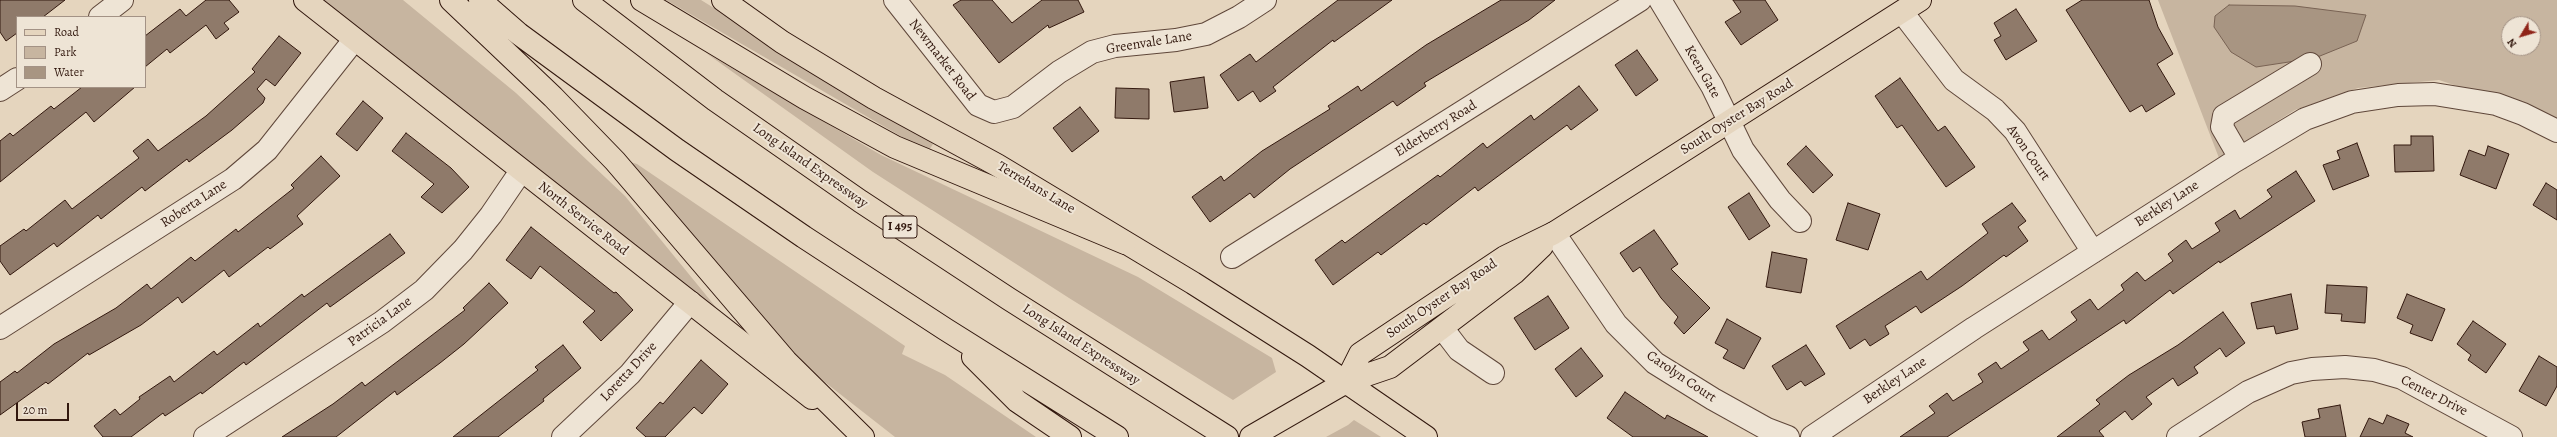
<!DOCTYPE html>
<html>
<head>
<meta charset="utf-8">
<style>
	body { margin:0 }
	#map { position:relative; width:2557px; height:437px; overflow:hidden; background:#e5d5be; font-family:Alegreya,serif }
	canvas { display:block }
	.legend { position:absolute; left:16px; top:16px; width:130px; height:72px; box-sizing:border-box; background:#eee4d5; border:1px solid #a39285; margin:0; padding:5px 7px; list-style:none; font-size:12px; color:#32180e }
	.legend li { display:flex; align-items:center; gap:8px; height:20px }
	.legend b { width:20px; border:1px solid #a39285 }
	.north { position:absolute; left:2501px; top:16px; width:40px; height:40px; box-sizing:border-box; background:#eee4d5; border:1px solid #a39285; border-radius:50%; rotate:232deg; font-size:11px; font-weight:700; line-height:16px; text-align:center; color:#32180e }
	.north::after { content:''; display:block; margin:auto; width:14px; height:18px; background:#8f2418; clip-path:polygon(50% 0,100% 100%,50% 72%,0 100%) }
	.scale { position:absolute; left:16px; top:403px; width:53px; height:18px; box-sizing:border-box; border:2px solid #32180e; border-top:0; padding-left:5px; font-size:12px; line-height:14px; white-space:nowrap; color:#32180e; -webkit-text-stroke:3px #eee4d5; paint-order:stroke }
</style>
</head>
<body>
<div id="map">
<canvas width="2557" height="437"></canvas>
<ul class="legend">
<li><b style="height:5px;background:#e5d5be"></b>Road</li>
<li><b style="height:11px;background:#c7b5a0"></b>Park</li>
<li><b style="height:11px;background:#a89582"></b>Water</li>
</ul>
<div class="north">N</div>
<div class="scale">20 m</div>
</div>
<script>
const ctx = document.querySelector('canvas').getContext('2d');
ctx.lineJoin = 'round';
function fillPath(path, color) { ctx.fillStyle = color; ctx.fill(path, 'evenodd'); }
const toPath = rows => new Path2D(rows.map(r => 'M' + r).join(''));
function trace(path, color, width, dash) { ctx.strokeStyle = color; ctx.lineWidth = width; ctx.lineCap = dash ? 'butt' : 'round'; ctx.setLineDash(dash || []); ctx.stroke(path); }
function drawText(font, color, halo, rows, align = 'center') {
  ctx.font = font + ' Alegreya,serif'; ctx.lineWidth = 4; ctx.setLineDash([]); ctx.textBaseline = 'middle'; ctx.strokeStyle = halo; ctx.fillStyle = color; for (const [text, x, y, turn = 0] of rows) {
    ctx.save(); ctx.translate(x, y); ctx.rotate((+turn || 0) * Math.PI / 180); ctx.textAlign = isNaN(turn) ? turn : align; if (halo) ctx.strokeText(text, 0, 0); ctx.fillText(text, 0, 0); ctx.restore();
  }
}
const green = toPath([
	[318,0,403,0,516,93,625,196,719,311],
	[666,0,701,0,933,144,928,152],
	[2158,0,2557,0,2557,130,2475,92,2439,80,2358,88,2295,110,2219,158],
	[2509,24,2533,24,2533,48,2509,48],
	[706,53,881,155,1138,277,1272,358,1276,372,1233,400,1069,298,873,172],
	[627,161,637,164,905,346,902,354,945,375,1036,437,895,437,794,358],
	[1354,420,1381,437,1326,437,1348,425]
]);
const water = toPath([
	[2229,5,2295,6,2366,15,2357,41,2315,58,2256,67,2231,52,2214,27,2215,16,2229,5]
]);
const building = toPath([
	[0,0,65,0,43,17,17,17,17,33,6,41,0,32,0,0],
	[206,0,229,0,239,12,224,23,229,29,216,39,206,25,170,53,167,49,145,67,145,36,180,9,186,16,206,0],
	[961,0,992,0,1012,23,1042,0,1078,0,1084,12,1049,28,1048,25,999,63,953,5,961,0],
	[1338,0,1392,0,1334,42,1333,40,1273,87,1276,91,1260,102,1253,91,1238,101,1220,75,1250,54,1256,62,1338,0],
	[1501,0,1555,0,1529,20,1424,83,1426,86,1397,106,1393,101,1290,169,1254,198,1250,193,1210,222,1192,197,1221,176,1224,181,1262,151,1330,109,1328,106,1358,86,1361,91,1426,45,1501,0],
	[1733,0,1765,0,1778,20,1741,45,1725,22,1741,12,1733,0],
	[2082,0,2149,0,2158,27,2173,54,2157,64,2175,94,2146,112,2142,105,2130,112,2066,10,2082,0],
	[2016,9,2037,41,2006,60,1994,40,2001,36,1994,23,2016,9],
	[279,36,301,53,275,86,266,79,257,89,265,98,263,103,232,130,189,162,187,159,145,191,142,187,101,219,98,215,57,247,54,243,10,275,0,261,0,246,24,229,26,231,65,200,72,209,139,158,133,151,148,139,158,151,206,116,255,72,252,69,279,36],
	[1637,50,1658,80,1636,96,1615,65,1637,50],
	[1204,77,1208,108,1174,112,1170,82,1204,77],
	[1900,78,1938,131,1945,126,1975,167,1946,187,1902,125,1897,128,1875,96,1900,78],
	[1579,86,1598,110,1571,130,1567,125,1478,191,1475,187,1426,225,1424,223,1381,255,1378,252,1333,285,1315,260,1342,240,1345,243,1438,175,1440,177,1483,143,1487,148,1531,115,1534,120,1579,86],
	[82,87,135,87,94,122,86,112,0,182,0,141,10,133,13,136,51,106,54,109,82,87],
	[1116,88,1149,89,1149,119,1115,118,1116,88],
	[363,101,383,118,357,151,336,134,363,101],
	[1080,107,1099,131,1072,152,1053,128,1080,107],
	[406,133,451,168,469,187,442,213,421,197,434,184,392,151,406,133],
	[2411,136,2433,136,2434,171,2395,172,2394,145,2411,145,2411,136],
	[2357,143,2369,176,2333,190,2323,165,2340,159,2337,151,2357,143],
	[1806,146,1833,175,1813,193,1787,164,1806,146],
	[2488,146,2509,154,2496,189,2460,175,2469,150,2485,156,2488,146],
	[321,156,340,176,297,216,303,224,270,249,268,247,229,277,224,270,182,303,178,297,141,325,89,355,88,353,48,384,46,382,0,415,0,382,15,371,17,373,54,344,116,308,147,284,151,289,191,257,195,261,236,229,238,232,294,188,291,185,321,156],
	[2296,171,2315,201,2220,263,2219,261,2173,294,2170,290,2126,324,2124,320,1947,437,1900,437,1935,413,1929,406,1947,393,1953,401,1983,382,1978,374,1996,362,2001,369,2029,350,2023,342,2042,330,2049,340,2077,320,2071,312,2090,299,2098,310,2124,290,2121,285,2137,272,2145,281,2173,261,2168,254,2186,240,2192,249,2220,231,2215,223,2235,210,2240,219,2272,197,2267,190,2296,171],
	[2546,183,2557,190,2557,220,2533,205,2546,183],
	[1749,193,1770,226,1749,240,1728,207,1749,193],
	[1848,203,1880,214,1868,250,1836,240,1848,203],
	[2012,203,2026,221,2018,227,2028,241,2006,257,2004,255,1962,286,1921,313,1916,306,1885,326,1889,334,1870,346,1865,339,1850,349,1836,326,1921,271,1927,280,1988,233,1982,224,2012,203],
	[531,227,614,293,616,292,633,310,601,341,583,322,595,311,540,266,531,279,506,260,531,227],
	[1654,230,1678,264,1671,269,1710,308,1684,334,1674,323,1678,317,1661,298,1640,267,1633,272,1620,253,1654,230],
	[390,234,405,253,330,307,327,303,246,365,244,362,202,394,201,392,165,416,163,413,131,437,103,437,94,426,115,409,120,415,140,399,139,397,170,376,174,382,214,351,217,355,258,323,260,327,302,294,304,297,390,234],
	[1772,252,1807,259,1801,293,1766,287,1772,252],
	[489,283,508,303,464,344,440,363,397,395,395,391,336,437,282,437,333,404,362,382,365,386,410,352,465,310,463,308,489,283],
	[2327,285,2367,287,2365,323,2341,321,2342,314,2325,313,2327,285],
	[2291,294,2298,329,2276,334,2274,326,2257,329,2251,303,2291,294],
	[2407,294,2445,309,2432,341,2410,333,2413,325,2397,318,2407,294],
	[1548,296,1569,328,1535,350,1514,318,1548,296],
	[2223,312,2245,343,2226,357,2220,348,2194,367,2198,373,2178,386,2173,378,2146,397,2152,404,2132,420,2125,411,2099,431,2104,437,2057,437,2100,404,2096,400,2129,375,2178,345,2223,312],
	[1727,319,1761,338,1744,369,1723,358,1728,350,1715,343,1727,319],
	[2473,321,2506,344,2486,373,2468,360,2471,355,2457,344,2473,321],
	[563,345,581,368,543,399,544,401,498,437,453,437,538,370,535,367,563,345],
	[1806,345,1825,374,1805,386,1801,381,1787,390,1772,366,1806,345],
	[1581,348,1603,376,1576,397,1555,369,1581,348],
	[2539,356,2557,367,2557,386,2546,406,2519,391,2539,356],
	[701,360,728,384,702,414,694,407,665,437,646,437,636,428,660,402,663,404,701,360],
	[1625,392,1665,419,1667,415,1708,437,1633,437,1607,418,1625,392],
	[2340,405,2346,437,2305,437,2302,422,2320,418,2318,409,2340,405],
	[2387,415,2409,424,2405,433,2413,437,2360,437,2369,418,2383,424,2387,415]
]);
const minor = toPath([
	[895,0,978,105,994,112,1013,107,1059,72,1092,52,1115,46,1176,40,1206,34,1239,17,1265,0],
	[1660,0,1712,86,1743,150,1780,200,1800,221],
	[1902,12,1954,80,1995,110,2015,131,2093,252],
	[100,17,122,0],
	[0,90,17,79],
	[2240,158,2222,127,2224,116,2310,64],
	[1554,233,1616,324,1655,363,1713,399,1767,429,1788,437],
	[1232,257,1640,0],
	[0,328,233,179,267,150,354,40],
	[1443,329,1459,350,1493,373],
	[205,437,382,322,424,290,463,250,491,215,521,171],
	[563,437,630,374,690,302],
	[1812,437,1974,328,2235,161,2305,119,2352,102,2398,95,2434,94,2496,104,2523,114,2557,131],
	[2178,437,2248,392,2291,373,2312,369,2345,367,2374,370,2402,378,2511,437]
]);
const major = toPath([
	[305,0,812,398],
	[723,0,782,42,874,98,997,165,1193,283,1308,356,1426,437],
	[1346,382,1360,354,1505,257,1554,233,1920,0],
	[1251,437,1346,382,1390,367,1514,273,1542,246]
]);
const highway = toPath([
	[451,0,553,97,615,161,786,361,863,437],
	[480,0,519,34,677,150,804,237,945,329,1117,437],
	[584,0,715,100,860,201,1009,299,1227,437],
	[642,0,805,98,895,147,1125,243],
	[973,357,1017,401,1070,437]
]);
const shields = [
	[900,227,34]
];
const shieldNames = [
	["I 495",900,227]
];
const streetNames = [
	["Greenvale Lane",1149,43,-9],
	["Newmarket Road",942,60,52],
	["Keen Gate",1702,72,60],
	["South Oyster Bay Road",1737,117,-32],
	["Elderberry Road",1436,129,-32],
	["Avon Court",2028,153,55],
	["Long Island Expressway",810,166,35],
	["Terrehans Lane",1036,188,31],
	["Roberta Lane",194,204,-33],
	["Berkley Lane",2167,204,-33],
	["North Service Road",583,219,38],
	["South Oyster Bay Road",1442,299,-34],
	["Patricia Lane",380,322,-36],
	["Long Island Expressway",1081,345,33],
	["Loretta Drive",629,372,-47],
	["Carolyn Court",1681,377,34],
	["Berkley Lane",1895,381,-34],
	["Center Drive",2434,396,27]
];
fillPath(green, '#c7b5a0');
fillPath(water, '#a89582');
trace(water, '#796354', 1);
fillPath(building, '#8f7a6a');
trace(building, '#32180e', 1);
trace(minor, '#5f473a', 24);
trace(major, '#32180e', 24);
trace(highway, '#32180e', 24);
trace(minor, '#eee4d5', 22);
trace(major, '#e5d5be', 22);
trace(highway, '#e5d5be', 22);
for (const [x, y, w] of shields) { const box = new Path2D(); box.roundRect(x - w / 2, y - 11, w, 22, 3); ctx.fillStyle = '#eee4d5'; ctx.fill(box); trace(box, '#32180e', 1); }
drawText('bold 13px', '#32180e', null, shieldNames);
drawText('14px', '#32180e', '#eee4d5', streetNames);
</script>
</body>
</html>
